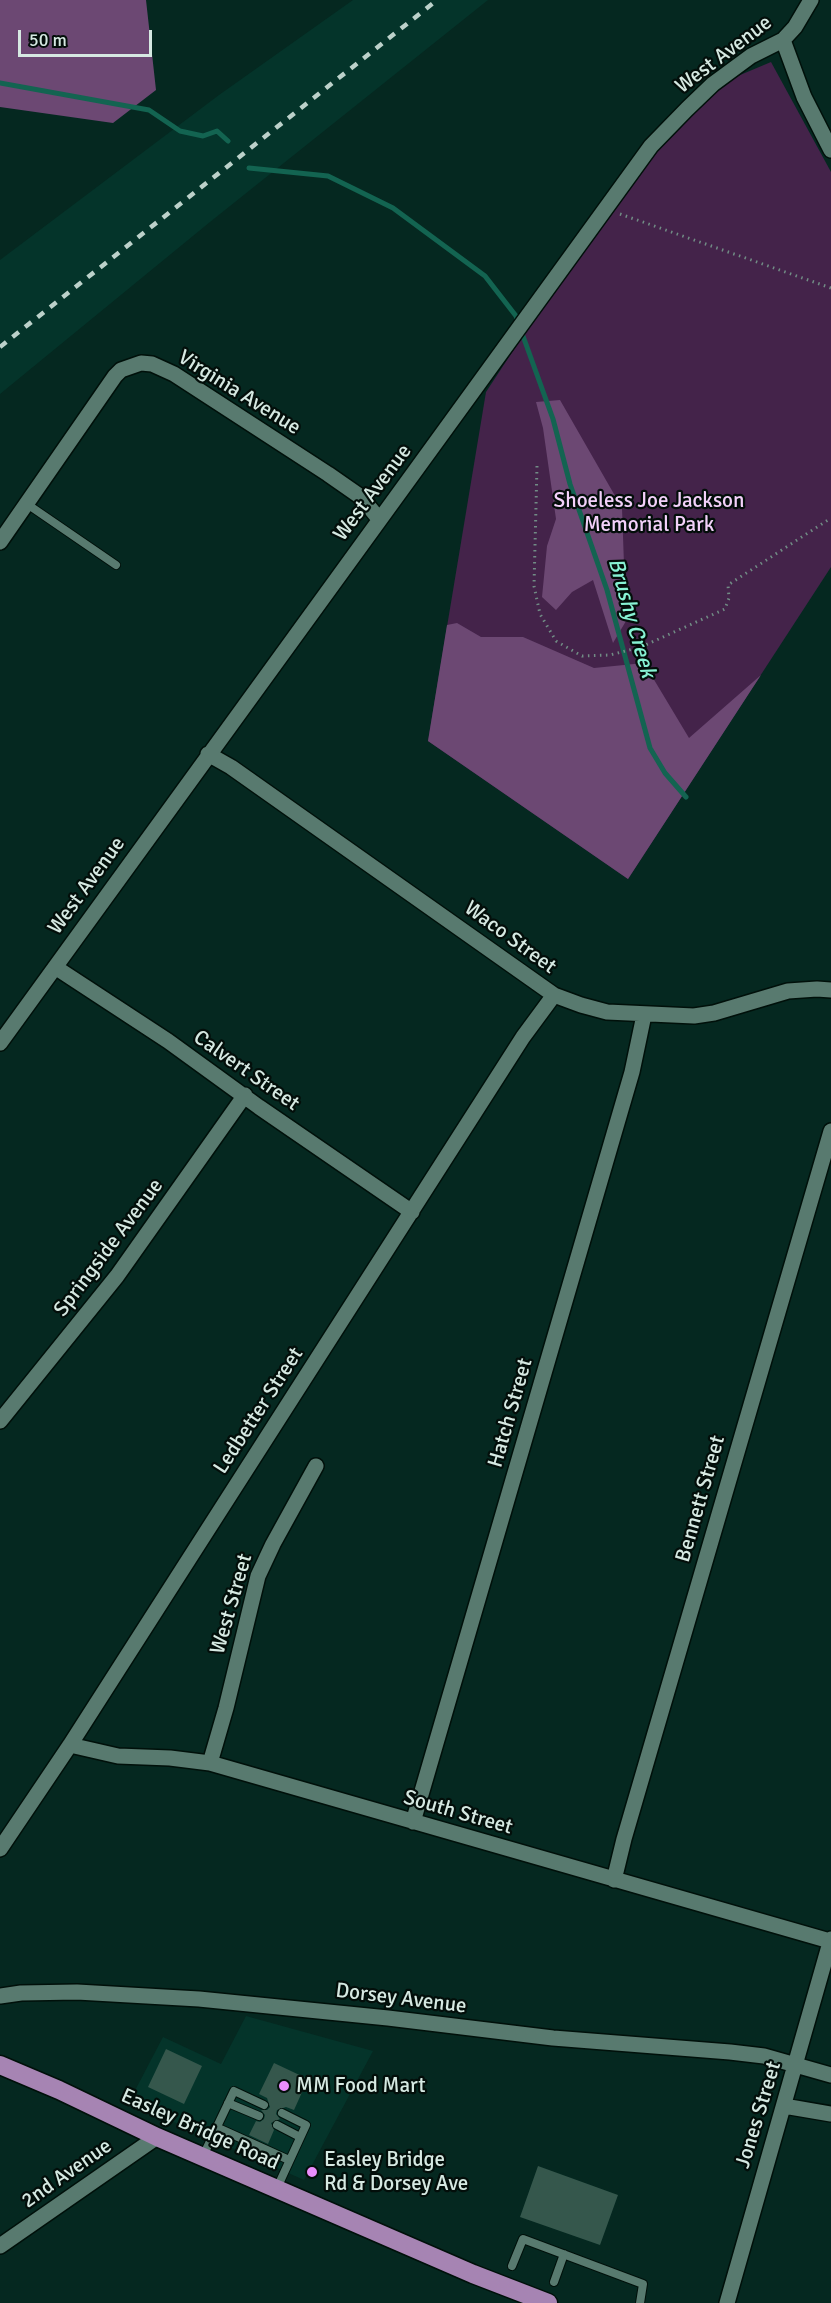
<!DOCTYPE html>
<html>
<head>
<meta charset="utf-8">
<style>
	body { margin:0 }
	#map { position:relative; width:831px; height:2303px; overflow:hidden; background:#052820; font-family:Signika,sans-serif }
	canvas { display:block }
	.scale { position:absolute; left:18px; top:30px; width:134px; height:27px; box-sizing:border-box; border:3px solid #d6e9e2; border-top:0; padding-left:8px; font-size:18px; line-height:21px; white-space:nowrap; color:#d6e9e2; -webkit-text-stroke:4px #030e0a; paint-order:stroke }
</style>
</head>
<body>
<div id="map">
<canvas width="831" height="2303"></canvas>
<div class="scale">50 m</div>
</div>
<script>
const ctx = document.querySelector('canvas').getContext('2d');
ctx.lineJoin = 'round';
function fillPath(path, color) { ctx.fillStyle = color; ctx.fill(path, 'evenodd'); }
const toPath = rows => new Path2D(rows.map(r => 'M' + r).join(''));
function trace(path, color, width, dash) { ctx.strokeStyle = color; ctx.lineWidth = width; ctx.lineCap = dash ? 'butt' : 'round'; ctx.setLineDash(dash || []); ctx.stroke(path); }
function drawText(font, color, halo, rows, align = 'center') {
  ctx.font = font + ' Signika,sans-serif'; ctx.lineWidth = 4.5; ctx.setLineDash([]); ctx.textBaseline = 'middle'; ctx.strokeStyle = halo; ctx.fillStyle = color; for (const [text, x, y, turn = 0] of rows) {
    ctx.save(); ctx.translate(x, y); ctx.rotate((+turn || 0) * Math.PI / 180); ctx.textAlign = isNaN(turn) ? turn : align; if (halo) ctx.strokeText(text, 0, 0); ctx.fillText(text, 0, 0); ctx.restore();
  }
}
const built = toPath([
	[353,0,488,0,210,222,0,394,0,260,219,95],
	[246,2016,373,2051,304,2180,129,2102,163,2037,221,2064]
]);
const green = toPath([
	[771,62,831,172,831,567,628,879,428,741,486,392,547,299,651,157,687,117,733,78]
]);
const forest = toPath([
	[0,0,146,0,156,90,113,123,0,107],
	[560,400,622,508,626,621,613,643,593,580,572,592,556,610,542,597,547,546,556,519,543,428,536,402],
	[457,623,481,637,523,637,594,668,644,663,689,738,761,675,628,879,428,741,447,625]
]);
const stream = toPath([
	[0,83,149,110,180,131,203,136,217,131,228,141],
	[249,168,328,176,393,208,485,276,516,316,518,322],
	[523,336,553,419,570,484,607,590,650,748,665,773,686,797]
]);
const building = toPath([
	[166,2049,202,2066,184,2104,148,2087],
	[274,2063,308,2079,294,2110,286,2107,277,2110,276,2114,280,2119,271,2123,274,2130,268,2144,249,2135,256,2121,260,2122,264,2119,265,2115,261,2110,267,2110,270,2107,267,2098,259,2094],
	[538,2166,618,2195,600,2245,520,2217]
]);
const path = toPath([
	[620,214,831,288],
	[537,466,534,586,540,614,556,641,582,656,610,655,641,647,725,609,729,598,728,585,831,518]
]);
const service = toPath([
	[27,504,116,565],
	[228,2103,259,2116],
	[277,2125,300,2137],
	[216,2127,289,2160],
	[203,2156,234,2091,264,2105],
	[277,2188,306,2125,282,2113],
	[512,2266,523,2239,643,2284,640,2303],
	[554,2282,564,2254]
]);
const minor = toPath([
	[783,40,804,97,831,150],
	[0,542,115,376,121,370,141,363,152,364,174,374,328,474,361,497,379,519],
	[208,754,231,767,554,995,581,1005,607,1012,694,1016,714,1013,788,991,817,989,831,990],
	[55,967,168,1041,259,1107,412,1212],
	[0,1043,651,146,687,109,713,84,751,56,783,40,795,27,811,0],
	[0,1421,117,1276,245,1095],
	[70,1745,118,1756,170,1758,210,1763,830,1941],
	[210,1763,226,1708,258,1576,273,1544,316,1466],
	[413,1822,632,1072,644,1015],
	[0,1849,70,1745,523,1037,554,995],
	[614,1880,624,1839,831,1131],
	[0,1996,21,1993,77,1992,199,1999,388,2018,553,2038,730,2052,764,2056,831,2075],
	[784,2106,831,2114],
	[0,2246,157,2137],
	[727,2303,831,1939]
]);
const trunk = toPath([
	[0,2065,59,2090,157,2137,473,2274,548,2303]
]);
const rail = toPath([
	[0,347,437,0]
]);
const markers = [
	[284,2086,6,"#ea8dfc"],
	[312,2172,6,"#ea8dfc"]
];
const streetNames = [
	["West Avenue",724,55,-37],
	["Virginia Avenue",239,393,32],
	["West Avenue",373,493,-53],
	["West Avenue",87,886,-54],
	["Waco Street",510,938,36],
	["Calvert Street",246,1071,35],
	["Springside Avenue",109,1248,-53],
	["Ledbetter Street",259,1411,-57],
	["Hatch Street",511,1413,-74],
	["Bennett Street",701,1499,-74],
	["West Street",232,1604,-74],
	["South Street",458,1813,16],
	["Dorsey Avenue",401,1999,7],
	["Jones Street",759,2115,-73],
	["Easley Bridge Road",200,2130,24],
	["2nd Avenue",67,2174,-35]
];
const parkNames = [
	["Shoeless Joe Jackson",649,501],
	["Memorial Park",649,525]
];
const poiNames = [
	["MM Food Mart",296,2086],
	["Easley Bridge",324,2160],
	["Rd & Dorsey Ave",324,2184]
];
const waterNames = [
	["Brushy Creek",631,618,74]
];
fillPath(built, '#04342a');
fillPath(green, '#44234a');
fillPath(forest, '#6c4873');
trace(stream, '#136451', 5);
fillPath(building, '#35574c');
trace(service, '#00100a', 10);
trace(minor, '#00100a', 18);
trace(trunk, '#00100a', 21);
trace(path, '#718c85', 3, [1.5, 4.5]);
trace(service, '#587a6f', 8);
trace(minor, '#587a6f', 15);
trace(trunk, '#a684b3', 18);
trace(rail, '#bcd1ca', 4.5, [8, 8]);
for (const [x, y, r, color] of markers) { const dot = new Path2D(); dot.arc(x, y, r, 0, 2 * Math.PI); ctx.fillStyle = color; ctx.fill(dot); trace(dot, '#030e0a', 2); }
drawText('21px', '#d6e9e2', '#030e0a', streetNames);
drawText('21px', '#f3d1fa', '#030e0a', parkNames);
drawText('21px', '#d6e9e2', '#030e0a', poiNames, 'left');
drawText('italic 22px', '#87f3d4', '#030e0a', waterNames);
</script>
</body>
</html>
